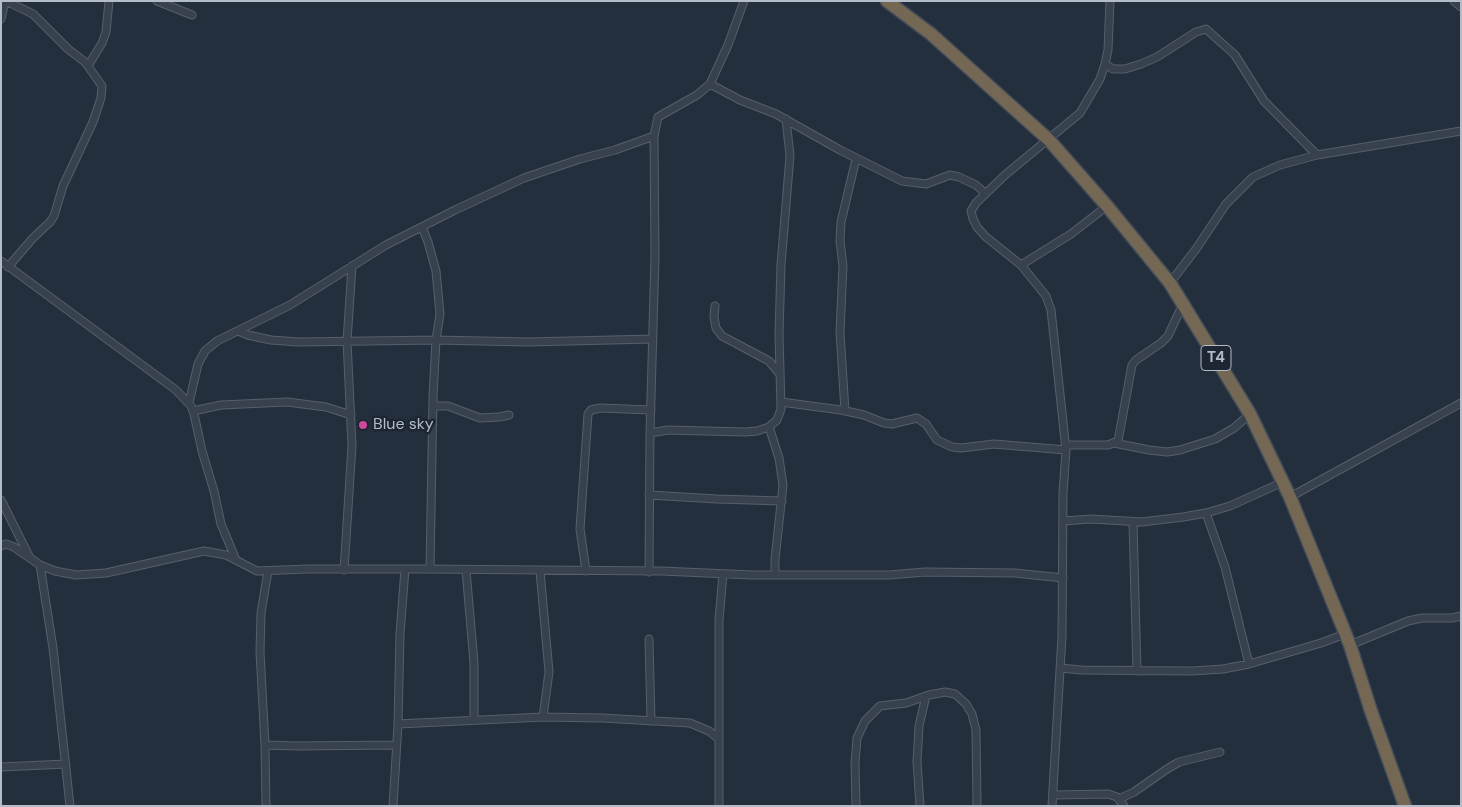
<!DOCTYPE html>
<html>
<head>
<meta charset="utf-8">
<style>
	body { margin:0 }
	#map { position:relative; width:1462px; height:807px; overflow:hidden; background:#242f3e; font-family:"DM Sans",sans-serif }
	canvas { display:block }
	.frame { position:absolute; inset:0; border:2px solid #b4bcc9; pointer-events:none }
</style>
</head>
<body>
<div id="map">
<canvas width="1462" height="807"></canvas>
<div class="frame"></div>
</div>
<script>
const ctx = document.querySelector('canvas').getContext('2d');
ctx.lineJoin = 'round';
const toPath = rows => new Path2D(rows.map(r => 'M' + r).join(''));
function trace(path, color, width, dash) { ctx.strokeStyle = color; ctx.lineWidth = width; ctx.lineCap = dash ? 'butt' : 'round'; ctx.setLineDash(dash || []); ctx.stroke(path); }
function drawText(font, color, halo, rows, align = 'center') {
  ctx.font = font + ' "DM Sans",sans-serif'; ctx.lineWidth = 5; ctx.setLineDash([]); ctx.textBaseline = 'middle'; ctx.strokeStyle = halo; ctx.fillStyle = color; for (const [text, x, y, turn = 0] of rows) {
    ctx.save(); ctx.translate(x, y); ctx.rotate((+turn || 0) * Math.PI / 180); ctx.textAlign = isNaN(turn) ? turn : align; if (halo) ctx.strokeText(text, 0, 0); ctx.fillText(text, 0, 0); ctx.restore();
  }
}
const street = toPath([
	[6,1,33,14,68,49,85,62,102,86,101,98,93,122,63,186,54,216,50,222,33,238,8,267],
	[157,1,192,15],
	[1454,1,1461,7],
	[1,19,5,1],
	[1105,64,1113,69,1125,69,1141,64,1157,57,1196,32,1206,29,1235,55,1264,101,1317,155],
	[88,66,102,43,106,32,109,1],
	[710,84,740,100,776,114,840,150,902,181,926,184,950,175,959,177,976,185,985,193],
	[422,227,428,242,436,271,440,314,436,340,433,396,430,569],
	[1,261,176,390,191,406,194,414,202,451,214,491,221,524,236,560],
	[1021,265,1071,234,1107,206],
	[1170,283,1196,249,1226,204,1253,177,1280,165,1317,155,1461,131],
	[715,306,714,317,716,328,722,336,769,361,779,373],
	[238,331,248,335,271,340,298,342,436,340,528,342,653,339],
	[781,402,841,410,864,415,884,423,892,424,917,418,926,424,937,440,952,447,961,448,994,444,1066,450],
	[189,403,198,364,205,351,217,341,290,305,386,245,455,210,524,178,580,159,615,150,654,136],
	[433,406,448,406,480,418,499,417,509,415],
	[193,411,221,405,287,402,326,407,351,415],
	[845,411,840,332,843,266,840,241,841,222,856,159],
	[769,427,779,458,783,485,775,559,775,575],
	[650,433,668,430,745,432,757,431,769,427,777,420,781,409,779,334,781,265,790,156,786,119],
	[1114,443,1149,450,1167,452,1180,450,1215,439,1234,428,1250,414],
	[1066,445,1108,445,1118,441,1132,365,1136,360,1161,343,1168,336,1183,304],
	[649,495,717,499,782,501],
	[1290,497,1461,403],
	[1,500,29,556],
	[1206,513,1225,567,1249,664],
	[1063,521,1091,519,1142,522,1183,517,1206,513,1230,506,1283,482],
	[1133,523,1137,671],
	[1,546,6,544,14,547,40,565,55,571,76,575,106,573,204,551,226,555,257,571,308,569,423,569,661,571,752,575,889,575,925,572,1015,573,1063,578],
	[40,565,53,648,70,806],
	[344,570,352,446,347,341,352,266],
	[466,570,474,663,474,720],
	[540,571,549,672,543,717],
	[586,571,580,529,588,414,591,410,600,408,651,410],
	[649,572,650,433,655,256,654,136,658,117,697,95,710,84,728,45,744,1],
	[649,639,651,721],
	[1350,645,1408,621,1422,618,1452,618,1461,616],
	[1060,668,1082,670,1192,671,1223,669,1249,664,1321,643,1345,634],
	[398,724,400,634,405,569],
	[265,745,297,746,396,745],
	[1,767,66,764],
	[1053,795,1108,794,1117,797,1124,806],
	[1119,799,1134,792,1167,769,1179,762,1220,752],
	[266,806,265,745,260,652,261,613,268,571],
	[393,806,398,724,543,717,602,718,690,723,709,731,719,739],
	[719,806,719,620,723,574],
	[856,806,855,763,857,738,865,721,880,706,906,703,929,695,945,692,955,694,966,704,972,714,976,730,977,806],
	[920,806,917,762,919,726,926,696],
	[1052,806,1062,636,1063,493,1066,450,1051,310,1046,296,1021,265,986,237,977,227,973,219,971,211,976,203,1005,175,1080,113,1100,79,1105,64,1108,50,1110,1]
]);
const highway = toPath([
	[887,1,931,34,1049,140,1107,206,1170,283,1250,414,1290,497,1350,645,1371,711,1405,806]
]);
const markers = [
	[363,425,5,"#d1479c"]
];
const shields = [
	[1216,358,30]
];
const shieldNames = [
	["T4",1216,358]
];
const poiNames = [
	["Blue sky",373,425]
];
trace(street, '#565f6c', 9);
trace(highway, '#434c59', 15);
trace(street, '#38414e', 7);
trace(highway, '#746855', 12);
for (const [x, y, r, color] of markers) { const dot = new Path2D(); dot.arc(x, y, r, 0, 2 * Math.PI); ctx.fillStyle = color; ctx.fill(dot); trace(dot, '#1d2633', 2); }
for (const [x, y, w] of shields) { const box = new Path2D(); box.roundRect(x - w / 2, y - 12.5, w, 25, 4); ctx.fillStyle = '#1d2633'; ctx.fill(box); trace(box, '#b4bcc9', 1); }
drawText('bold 15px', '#b4bcc9', null, shieldNames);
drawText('16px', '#b4bcc9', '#1d2633', poiNames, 'left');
</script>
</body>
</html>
